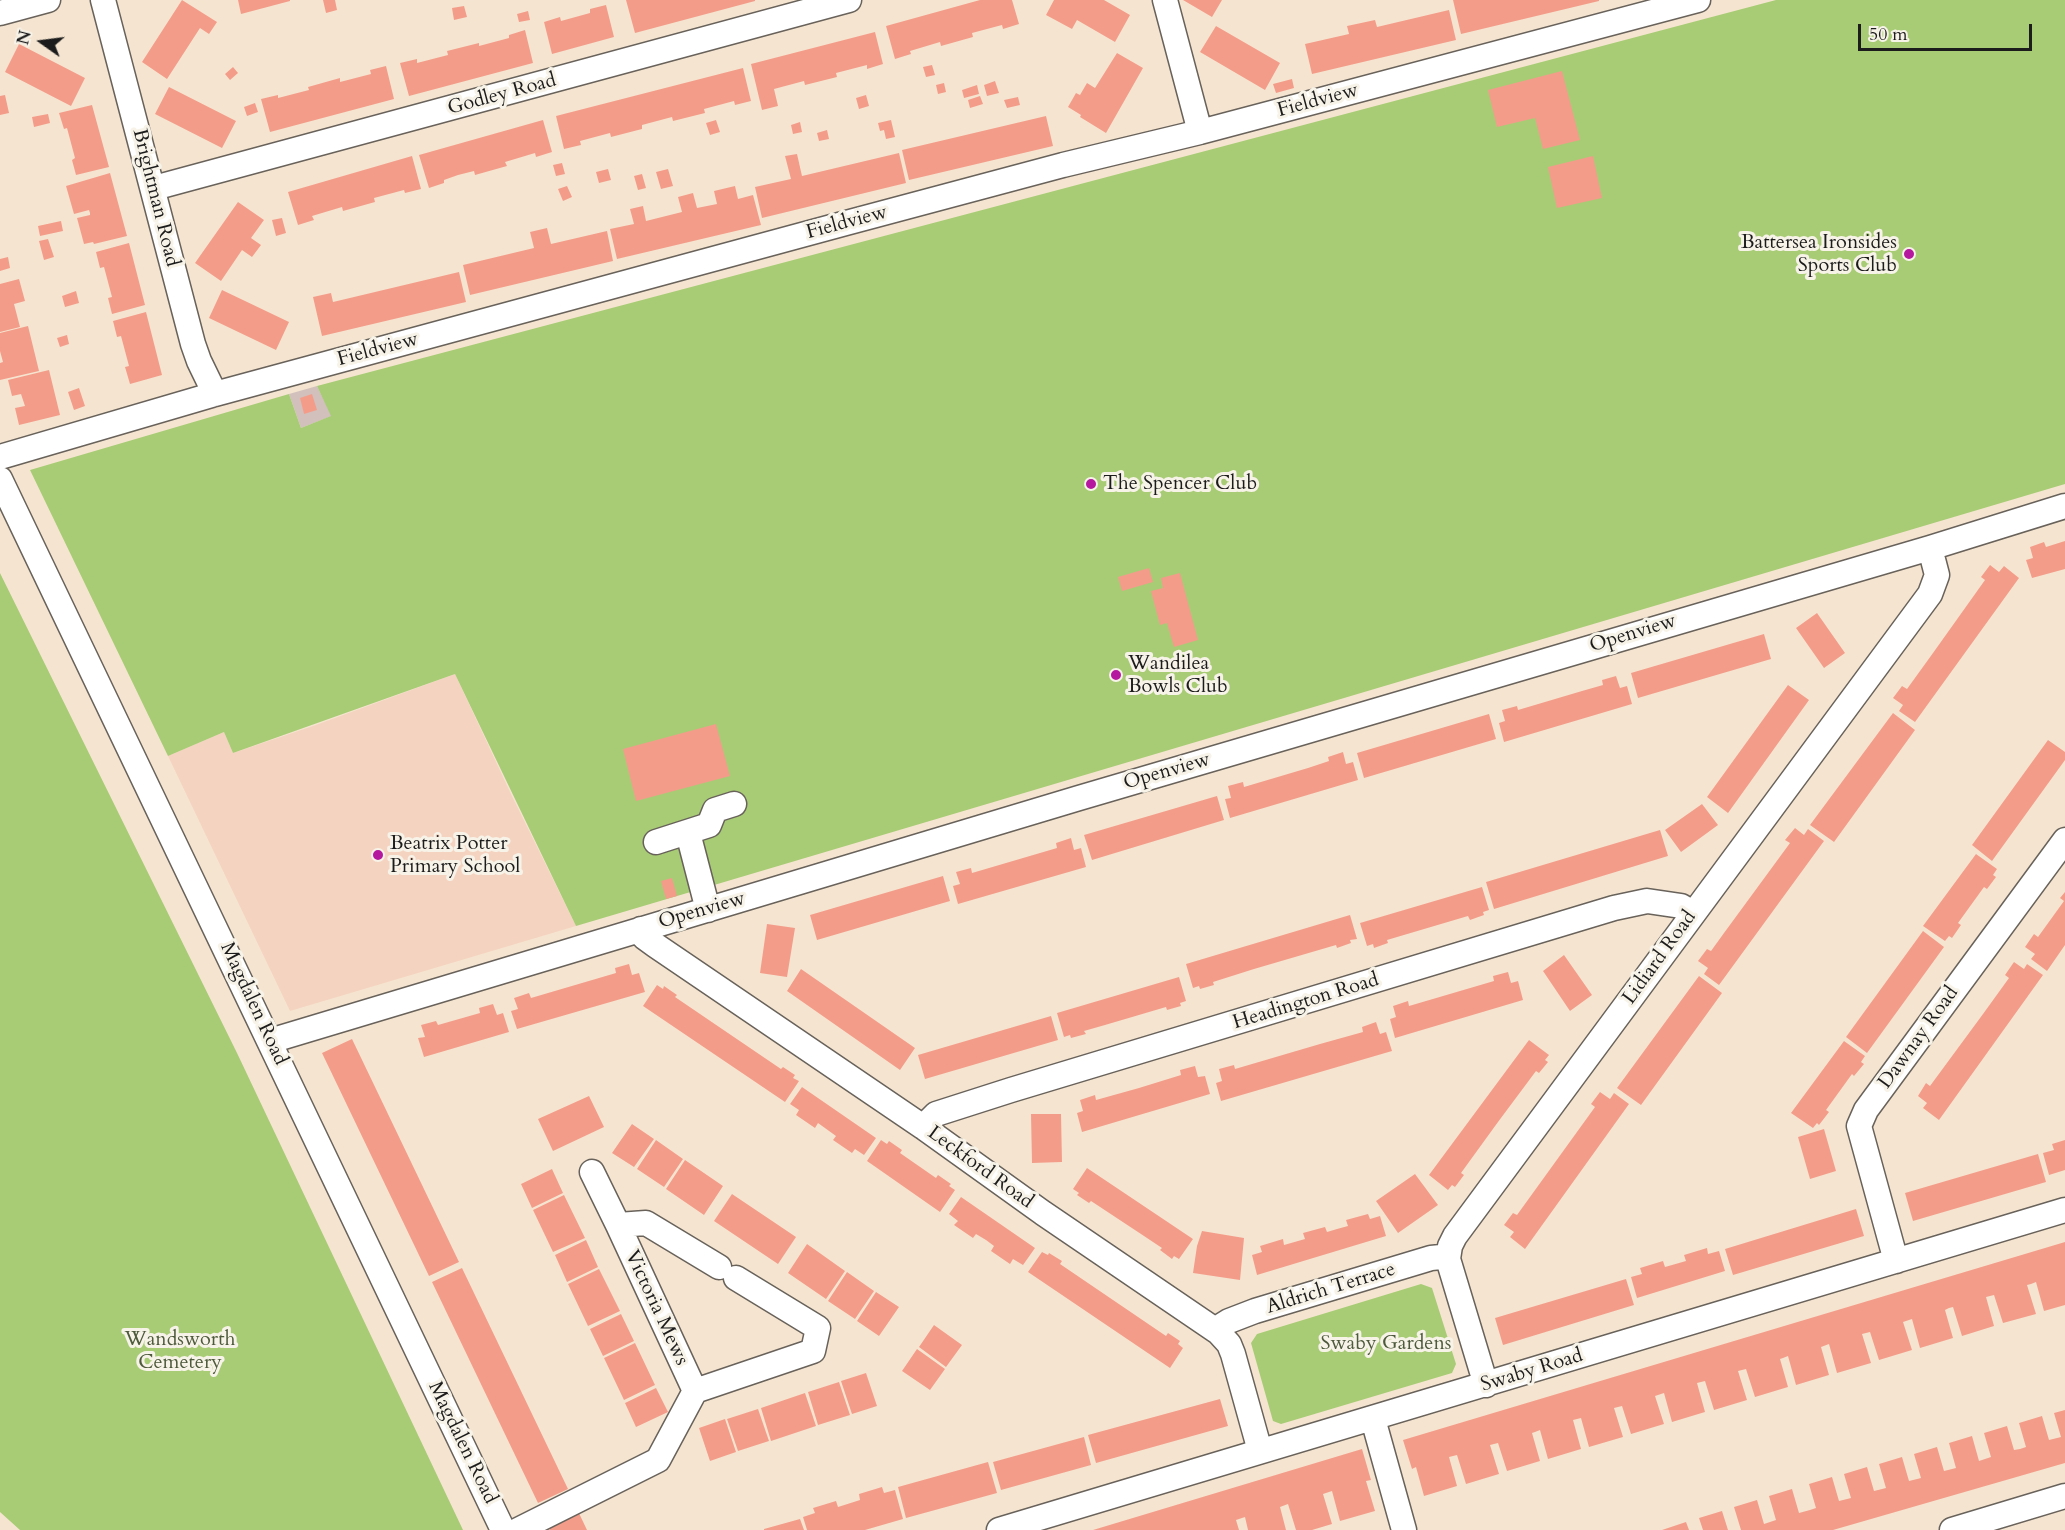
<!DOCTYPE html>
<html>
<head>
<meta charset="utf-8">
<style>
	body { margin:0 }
	#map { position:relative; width:2065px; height:1530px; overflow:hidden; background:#f5e5d0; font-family:Cardo,serif }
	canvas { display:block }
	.north { position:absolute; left:12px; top:12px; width:60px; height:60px; -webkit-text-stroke:4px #f7f3e8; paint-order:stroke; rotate:284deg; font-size:16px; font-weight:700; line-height:24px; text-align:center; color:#1c1c1c }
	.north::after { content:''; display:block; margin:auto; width:21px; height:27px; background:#1c1c1c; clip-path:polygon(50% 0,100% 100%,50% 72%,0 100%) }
	.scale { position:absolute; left:1858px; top:24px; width:174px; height:27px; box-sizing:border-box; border:3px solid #1c1c1c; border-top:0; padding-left:8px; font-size:18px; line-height:21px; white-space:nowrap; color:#1c1c1c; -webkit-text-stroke:4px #f7f3e8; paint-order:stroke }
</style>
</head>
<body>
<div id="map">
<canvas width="2065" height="1530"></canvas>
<div class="north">N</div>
<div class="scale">50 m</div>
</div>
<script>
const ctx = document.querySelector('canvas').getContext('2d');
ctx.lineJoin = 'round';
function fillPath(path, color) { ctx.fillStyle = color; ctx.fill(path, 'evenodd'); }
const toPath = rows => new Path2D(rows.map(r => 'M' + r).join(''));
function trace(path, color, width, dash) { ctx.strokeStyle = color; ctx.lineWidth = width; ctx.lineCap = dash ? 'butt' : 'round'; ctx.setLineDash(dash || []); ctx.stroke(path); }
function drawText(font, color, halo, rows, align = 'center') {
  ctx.font = font + ' Cardo,serif'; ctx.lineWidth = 6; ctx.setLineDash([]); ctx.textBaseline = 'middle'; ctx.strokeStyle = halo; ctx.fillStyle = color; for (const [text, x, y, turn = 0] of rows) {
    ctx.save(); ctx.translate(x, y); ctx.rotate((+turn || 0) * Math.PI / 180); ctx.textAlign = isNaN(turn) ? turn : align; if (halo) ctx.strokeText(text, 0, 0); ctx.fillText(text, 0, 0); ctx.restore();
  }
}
const built = toPath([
	[455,674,511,794,576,926,290,1011,168,756,224,732,233,753,313,726]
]);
const industrial = toPath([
	[317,386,332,416,301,428,289,394]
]);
const green = toPath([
	[1776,0,2065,0,2065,484,576,926,455,674,233,753,224,732,168,756,30,470,289,394,301,428,331,416,317,386],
	[0,573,237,1053,463,1530,20,1530,0,1512],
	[1421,1284,1432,1288,1456,1364,1452,1373,1281,1424,1273,1421,1251,1343,1257,1334]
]);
const building = toPath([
	[182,0,217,22,209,34,200,28,167,79,142,62],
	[238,0,290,0,290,1,241,14],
	[323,0,335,0,337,10,326,13],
	[626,0,755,0,755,1,635,33],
	[980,0,1012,0,1019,24,1003,29,1002,25,972,33,973,37,941,46,940,42,910,51,911,54,895,59,886,26],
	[1054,0,1104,0,1130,15,1115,42,1077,20,1072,29,1046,15],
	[1183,0,1222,0,1212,17],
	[1453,0,1599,0,1599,1,1461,34],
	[606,5,614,37,552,54,544,22,560,17,561,21,590,13,590,9],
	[464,6,467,17,454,20,452,8],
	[1449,10,1456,40,1312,74,1305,44,1349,34,1347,26,1375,20,1377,27],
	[528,11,530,20,519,22,517,14],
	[1216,26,1280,63,1265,90,1200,52],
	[525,30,533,63,409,96,400,63,417,59,417,63,448,55,447,51,479,43,479,46,509,38,509,35],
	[875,32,883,64,867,69,867,65,836,73,837,77,805,85,804,81,774,89,778,106,762,110,751,64],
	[19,44,85,78,71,106,5,72],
	[1117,53,1143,68,1106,133,1080,117,1081,115,1068,107,1076,93,1080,95,1087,83,1095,88],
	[932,65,935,75,926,77,923,67],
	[386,66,394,99,270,132,261,99,278,95,278,98,309,90,308,87,340,78,340,82,371,74,370,70],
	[233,67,238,73,230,80,225,74],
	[743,68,751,101,735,105,734,101,704,109,705,113,673,121,672,117,642,125,642,129,611,137,610,133,580,141,581,145,564,149,556,116],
	[1562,71,1580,140,1543,149,1535,118,1497,127,1488,90],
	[1292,79,1294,88,1276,93,1273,84],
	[995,81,999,93,987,96,984,85],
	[944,83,946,92,938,94,936,85],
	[977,85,979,94,964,98,962,90],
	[169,87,236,121,222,148,155,114],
	[5,95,9,113,0,115,0,96],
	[866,95,869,106,859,109,856,98],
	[980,96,983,104,970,108,968,100],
	[1018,97,1020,105,1007,108,1004,100],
	[255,103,258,112,247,116,244,107],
	[92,105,109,167,76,175,72,160,75,158,67,128,64,129,59,113],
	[48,114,50,123,34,127,32,117],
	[1046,116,1053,146,909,180,902,150],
	[543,120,552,152,536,157,535,153,505,162,507,166,475,175,474,171,458,175,444,180,444,183,429,188,419,155],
	[716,120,720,132,710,135,706,123],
	[891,120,895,137,886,139,884,130,880,131,878,123],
	[800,122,802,132,793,134,791,125],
	[827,130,829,139,819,141,817,133],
	[899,153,906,183,762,218,755,187,791,179,785,156,797,154,802,176],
	[412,156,421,189,405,193,404,190,374,198,375,202,343,211,342,207,312,216,314,220,298,225,288,192],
	[1593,156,1602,198,1557,208,1548,167],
	[562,163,565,174,556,176,553,165],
	[608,169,611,180,599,183,596,172],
	[668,169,673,186,661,189,656,172],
	[110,173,127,236,94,244,93,242,84,244,77,218,90,215,90,213,89,210,74,214,66,186],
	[642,174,646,188,638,190,634,176],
	[567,186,572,197,563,201,558,189],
	[735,186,738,199,753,195,761,225,617,259,610,229,634,224,630,209,643,206,646,221,682,212,678,197,693,193,697,208,717,204,714,191],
	[238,202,264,220,251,238,261,245,252,257,242,250,221,281,195,263],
	[282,218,286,233,276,236,272,220],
	[61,221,63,231,40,236,38,226],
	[547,228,551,244,607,231,613,261,470,295,463,265,534,248,530,232],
	[48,239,54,257,44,260,39,241],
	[129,243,145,305,112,314,108,298,112,297,104,267,100,268,96,252],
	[8,257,10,268,0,271,0,259],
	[459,272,466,302,322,336,313,297,331,293,333,302],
	[19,279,25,301,14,304,20,327,0,332,0,284],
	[222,290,289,322,276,350,209,318],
	[76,291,79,303,65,307,62,296],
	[146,312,162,375,130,384,125,367,129,366,121,336,117,337,113,321],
	[28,326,39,371,0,380,0,363,3,362,0,351,0,333],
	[67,335,69,344,60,347,57,338],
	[49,370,60,415,19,425,15,408,25,406,21,394,12,396,8,380],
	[79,388,85,406,74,410,68,392],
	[312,394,317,410,304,414,300,398],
	[2065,541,2065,569,2032,578,2026,560,2033,558,2030,547,2044,542,2046,547],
	[1990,565,1999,572,2004,566,2019,578,1915,722,1899,711,1903,705,1893,698,1902,686,1907,689,1933,653,1985,580,1981,577],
	[1149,568,1153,582,1122,591,1118,577],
	[1180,573,1198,640,1174,647,1167,623,1160,625,1151,591,1163,588,1161,578],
	[1817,613,1845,653,1824,668,1796,628],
	[1764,634,1771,659,1638,698,1631,673],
	[1616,676,1620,688,1627,686,1632,704,1504,742,1499,723,1505,721,1502,710,1517,706,1518,710,1582,691,1603,685,1602,680],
	[1788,685,1809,700,1728,813,1707,797],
	[1893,713,1915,730,1834,842,1810,825],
	[1489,714,1496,739,1364,778,1357,753],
	[716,724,730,776,636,801,623,749],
	[2048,740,2065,752,2065,760,1992,861,1972,845],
	[1343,752,1346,764,1353,762,1358,780,1230,818,1225,799,1231,798,1228,786,1243,782,1244,787,1308,768,1329,761,1328,757],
	[1217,796,1224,820,1092,860,1084,835],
	[1702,804,1718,825,1681,852,1665,830],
	[1795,828,1804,835,1808,829,1824,841,1719,985,1704,974,1708,968,1698,961,1707,949,1711,951,1724,933,1790,843,1785,840],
	[1660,830,1668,856,1494,909,1486,882],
	[1071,838,1074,850,1081,848,1086,867,958,904,953,886,960,884,956,872,971,868,972,873,1057,848,1056,843],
	[1976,854,1997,869,1993,875,1996,877,1987,889,1984,887,1958,923,1961,925,1952,938,1949,936,1945,941,1923,926],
	[943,876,950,901,817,940,810,915],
	[672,878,677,896,666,899,661,881],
	[1482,887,1489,910,1483,912,1484,915,1470,920,1468,916,1387,940,1388,943,1374,948,1373,944,1367,946,1360,923],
	[2065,892,2065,945,2047,971,2031,959,2035,954,2025,947,2034,934,2038,937,2064,901,2060,898],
	[1350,915,1357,939,1350,940,1351,943,1337,948,1336,945,1254,969,1213,982,1214,985,1200,989,1199,986,1193,988,1186,964],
	[767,924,795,928,787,977,760,973],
	[1923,931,1944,947,1867,1053,1846,1037],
	[1564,955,1592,995,1570,1011,1543,971],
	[2014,962,2024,969,2027,964,2043,975,1939,1120,1923,1108,1927,1103,1918,1096,1926,1083,1930,1086,1983,1014,2009,978,2005,975],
	[629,964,632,975,639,973,645,992,517,1029,511,1011,518,1009,514,998,529,993,531,998,616,973,615,968],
	[801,969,915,1048,900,1070,787,991],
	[1508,972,1511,983,1518,981,1523,1000,1395,1038,1390,1019,1396,1017,1393,1006,1408,1001,1409,1006,1494,981,1493,976],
	[1699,976,1722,993,1641,1105,1617,1088],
	[1179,977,1186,1001,1180,1003,1181,1006,1167,1010,1166,1007,1105,1025,1084,1031,1086,1034,1071,1038,1070,1035,1064,1037,1057,1013],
	[657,985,663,989,664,986,677,995,675,997,781,1069,783,1067,795,1075,793,1078,799,1081,785,1102,643,1006],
	[493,1004,497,1015,503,1013,509,1032,424,1057,418,1038,425,1037,421,1025,436,1021,438,1025,480,1013,479,1008],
	[1051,1016,1058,1040,925,1079,918,1055],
	[1376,1022,1380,1034,1386,1032,1392,1051,1221,1101,1216,1083,1222,1081,1219,1069,1234,1065,1235,1069,1320,1044,1363,1032,1362,1027],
	[352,1039,459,1262,429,1276,322,1053],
	[1529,1040,1549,1055,1545,1060,1548,1062,1539,1073,1536,1071,1498,1122,1461,1173,1464,1175,1455,1187,1452,1185,1448,1190,1429,1175],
	[1844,1041,1865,1056,1861,1062,1864,1064,1854,1076,1852,1074,1826,1110,1829,1112,1819,1125,1817,1123,1813,1128,1791,1113],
	[1195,1066,1198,1077,1205,1076,1210,1094,1082,1132,1077,1113,1083,1111,1080,1100,1095,1095,1096,1100,1139,1088,1181,1075,1180,1070],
	[802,1087,876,1138,864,1155,855,1149,852,1153,833,1140,836,1136,818,1123,815,1128,796,1115,799,1110,790,1104],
	[1600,1092,1610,1099,1614,1093,1629,1104,1525,1249,1510,1237,1514,1232,1504,1225,1513,1213,1517,1215,1595,1107,1591,1104],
	[589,1096,604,1127,553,1151,538,1119],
	[1031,1114,1061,1114,1062,1162,1032,1163],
	[632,1124,654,1139,634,1167,612,1153],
	[1824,1129,1836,1171,1810,1179,1798,1137],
	[656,1140,683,1159,664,1187,637,1169],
	[881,1140,887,1144,889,1141,902,1150,900,1153,936,1178,938,1175,951,1184,949,1186,955,1190,940,1212,867,1161],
	[2065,1140,2065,1170,2049,1175,2043,1153,2054,1150,2052,1144],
	[2038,1154,2046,1182,1913,1221,1905,1193],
	[685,1160,723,1186,704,1215,666,1189],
	[1087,1168,1193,1239,1179,1259,1174,1256,1172,1259,1160,1250,1162,1248,1144,1236,1091,1201,1089,1203,1077,1195,1079,1193,1073,1189],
	[552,1169,563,1193,532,1208,521,1184],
	[1415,1174,1438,1205,1398,1233,1376,1201],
	[732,1194,796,1237,778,1264,714,1221],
	[564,1195,585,1238,553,1252,533,1210],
	[961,1197,1035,1248,1023,1265,1013,1259,1010,1264,991,1251,994,1246,986,1240,976,1234,973,1238,954,1225,958,1221,949,1214],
	[1856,1209,1864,1236,1733,1275,1725,1249],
	[1368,1214,1370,1219,1380,1216,1386,1236,1257,1275,1252,1255,1262,1252,1260,1246,1283,1239,1284,1245,1305,1239,1303,1233,1325,1227,1327,1232,1337,1229,1348,1226,1346,1220],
	[1202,1231,1244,1238,1240,1280,1193,1273,1197,1246],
	[586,1240,598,1267,567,1282,555,1255],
	[2065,1242,2065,1305,2044,1311,2036,1282,2031,1284,2027,1285,2036,1314,2003,1323,1994,1295,1986,1297,1994,1326,1962,1336,1953,1307,1949,1308,1945,1310,1953,1338,1920,1348,1912,1319,1903,1322,1912,1350,1879,1360,1870,1332,1862,1334,1871,1363,1837,1373,1829,1344,1821,1347,1829,1375,1796,1385,1788,1356,1783,1358,1780,1359,1788,1387,1755,1397,1746,1369,1738,1371,1747,1400,1714,1410,1705,1381,1697,1383,1705,1412,1672,1422,1664,1393,1655,1396,1664,1424,1631,1434,1622,1406,1614,1408,1623,1437,1589,1447,1581,1418,1573,1420,1581,1449,1548,1459,1540,1430,1535,1432,1532,1433,1540,1461,1507,1471,1498,1443,1490,1445,1499,1474,1466,1484,1457,1455,1449,1457,1457,1486,1424,1496,1416,1467,1412,1469,1403,1440],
	[807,1244,845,1271,826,1299,788,1273],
	[1707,1248,1708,1254,1719,1251,1725,1271,1637,1298,1631,1277,1642,1274,1640,1268,1663,1261,1665,1267,1686,1261,1684,1255],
	[1042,1252,1048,1255,1049,1253,1062,1261,1060,1264,1166,1336,1168,1333,1180,1341,1178,1344,1183,1348,1170,1368,1028,1272],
	[462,1268,568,1489,538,1503,432,1282],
	[599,1269,620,1311,588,1326,568,1284],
	[847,1272,874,1291,855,1319,828,1301],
	[1626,1279,1634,1305,1503,1345,1495,1318],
	[876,1292,899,1307,879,1336,857,1321],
	[621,1314,634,1341,603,1356,590,1329],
	[934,1325,962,1345,946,1367,919,1347],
	[635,1343,655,1385,624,1400,604,1358],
	[917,1349,945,1369,930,1390,902,1371],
	[866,1373,877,1406,852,1414,841,1381],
	[839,1382,850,1415,818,1425,808,1392],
	[656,1388,668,1412,636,1427,625,1403],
	[805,1393,816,1426,771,1441,761,1408],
	[1220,1399,1228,1426,1096,1463,1088,1435],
	[758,1409,769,1441,738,1451,727,1419],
	[2065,1410,2065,1463,1833,1530,1741,1530,1734,1507,1757,1500,1764,1524,1776,1520,1769,1496,1792,1489,1799,1513,1810,1510,1816,1508,1809,1484,1832,1477,1839,1501,1851,1498,1844,1474,1867,1467,1874,1491,1886,1488,1879,1464,1902,1457,1909,1481,1921,1478,1914,1454,1937,1447,1944,1471,1956,1468,1949,1443,1972,1436,1979,1461,1991,1457,1984,1433,2007,1426,2014,1450,2020,1449,2026,1447,2019,1423,2042,1416,2049,1440,2061,1437,2054,1413],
	[725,1419,736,1452,710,1461,699,1428],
	[1084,1437,1091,1465,1001,1490,993,1462],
	[1362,1449,1371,1480,1366,1481,1375,1511,1340,1521,1332,1491,1323,1494,1332,1524,1312,1530,1296,1530,1288,1504,1280,1507,1286,1530,1248,1530,1245,1517,1236,1520,1239,1530,1093,1530],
	[988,1462,997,1493,906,1518,898,1487],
	[882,1487,884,1493,895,1490,903,1519,865,1530,807,1530,803,1517,815,1513,813,1508,836,1501,838,1507,860,1500,859,1494],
	[577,1509,587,1530,550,1530,547,1523],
	[1722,1511,1728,1530,1703,1530,1699,1518],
	[800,1519,804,1530,764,1530,764,1529],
	[1686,1522,1689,1530,1662,1530]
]);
const minor = toPath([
	[103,0,193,344,199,361,215,394],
	[1165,0,1200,132],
	[0,13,48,0],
	[154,188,849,0],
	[0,457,215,394,846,223,1063,165,1200,132,1698,0],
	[0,479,503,1530],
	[688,833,708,910],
	[656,842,709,825,715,810,734,804],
	[641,929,644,937,655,945,923,1127,1043,1213,1218,1332,1229,1344,1233,1354,1260,1451],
	[270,1041,1079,798,1930,548,2065,506],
	[923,1127,936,1114,1011,1090,1614,908,1647,901,1681,906,1693,913],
	[592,1172,618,1225],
	[1896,1261,1859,1126,1866,1110,2065,840],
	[1218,1332,1221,1326,1229,1321,1255,1311,1431,1258,1441,1257,1448,1259],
	[1486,1385,1448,1259,1450,1246,1455,1236,1930,594,1937,575,1930,548],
	[695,1391,813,1351,818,1328,736,1278],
	[1373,1419,1404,1530],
	[518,1530,658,1460,695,1391,618,1225,646,1223,719,1267],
	[999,1530,2065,1210],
	[1952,1530,2065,1496]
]);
const markers = [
	[1909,254,6,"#b5179e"],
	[1091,484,6,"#b5179e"],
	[1116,675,6,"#b5179e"],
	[378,855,6,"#b5179e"]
];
const streetNames = [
	["Godley Road",502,95,-15],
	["Fieldview",1318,101,-15],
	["Brightman Road",155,198,76],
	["Fieldview",847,223,-15],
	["Fieldview",378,350,-15],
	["Openview",1633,634,-17],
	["Openview",1167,772,-16],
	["Openview",702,911,-16],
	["Lidiard Road",1660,958,-54],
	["Headington Road",1306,1002,-17],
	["Magdalen Road",253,1004,65],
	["Dawnay Road",1919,1038,-54],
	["Leckford Road",980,1168,36],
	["Aldrich Terrace",1331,1289,-17],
	["Victoria Mews",656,1308,65],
	["Swaby Road",1532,1371,-17],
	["Magdalen Road",462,1443,64]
];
const poiNames = [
	["Battersea Ironsides",1897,243,"right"],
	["Sports Club",1897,266,"right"],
	["The Spencer Club",1103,484],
	["Wandilea",1128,664],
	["Bowls Club",1128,687],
	["Beatrix Potter",390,844],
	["Primary School",390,867]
];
const parkNames = [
	["Wandsworth",180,1340],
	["Cemetery",180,1363],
	["Swaby Gardens",1386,1344]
];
fillPath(built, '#f5d3c1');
fillPath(industrial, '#d1c0bc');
fillPath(green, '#a8cc75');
fillPath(building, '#f49c8a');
trace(minor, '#68625b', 27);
trace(minor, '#fff', 24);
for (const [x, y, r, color] of markers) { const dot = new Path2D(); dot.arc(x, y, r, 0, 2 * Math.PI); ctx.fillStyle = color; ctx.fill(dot); trace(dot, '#f7f3e8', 2); }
drawText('20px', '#1c1c1c', '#f7f3e8', streetNames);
drawText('20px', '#1c1c1c', '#f7f3e8', poiNames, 'left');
drawText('20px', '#4d5a3b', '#f7f3e8', parkNames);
</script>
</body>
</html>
